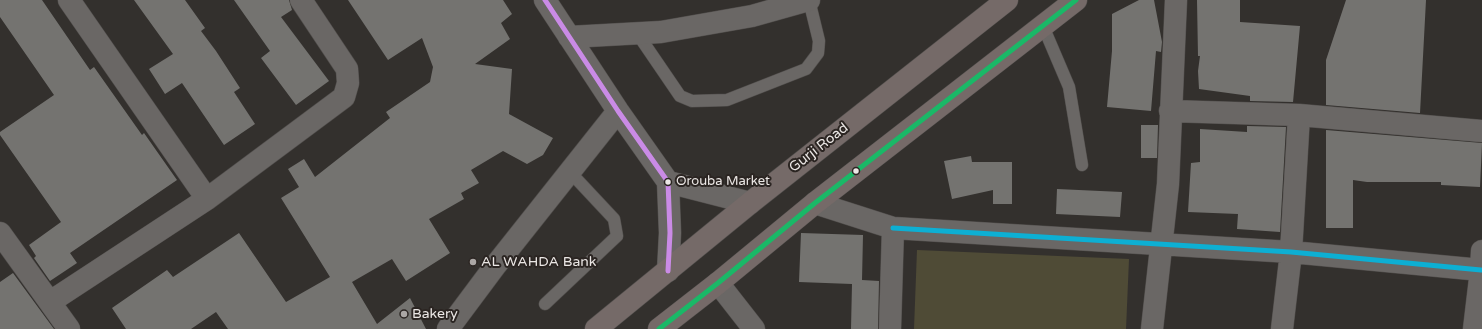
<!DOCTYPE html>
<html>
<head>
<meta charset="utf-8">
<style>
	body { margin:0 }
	canvas { display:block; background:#33302d }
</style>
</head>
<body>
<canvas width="1482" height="329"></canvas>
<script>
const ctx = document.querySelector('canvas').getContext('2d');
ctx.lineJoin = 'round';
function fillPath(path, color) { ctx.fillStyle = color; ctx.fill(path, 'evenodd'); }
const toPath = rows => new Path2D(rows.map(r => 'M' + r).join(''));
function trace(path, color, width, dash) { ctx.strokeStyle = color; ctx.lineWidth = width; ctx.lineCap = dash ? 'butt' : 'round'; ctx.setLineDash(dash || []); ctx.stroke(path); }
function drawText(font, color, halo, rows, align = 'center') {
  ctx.font = font + ' "Varela Round",sans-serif'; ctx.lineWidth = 4; ctx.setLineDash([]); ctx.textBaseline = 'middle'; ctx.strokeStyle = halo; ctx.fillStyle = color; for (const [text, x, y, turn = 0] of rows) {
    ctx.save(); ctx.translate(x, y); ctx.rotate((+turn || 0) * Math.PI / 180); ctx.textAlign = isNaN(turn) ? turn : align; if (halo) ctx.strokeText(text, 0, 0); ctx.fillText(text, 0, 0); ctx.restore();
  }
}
const green = toPath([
	[917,250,1129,259,1126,329,914,329]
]);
const building = toPath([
	[0,0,42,0,90,70,94,67,142,135,144,133,177,180,70,253,77,263,50,281,34,258,36,256,29,245,61,222,0,135,0,132,54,95,0,17],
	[134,0,185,0,205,28,201,31,216,51,240,88,234,92,255,124,224,145,182,83,165,94,149,69,173,54],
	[234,0,289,0,292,10,281,17,329,81,296,105,261,58,270,51],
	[348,0,503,0,512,14,501,23,510,39,475,64,512,69,509,114,553,138,543,155,527,164,503,151,471,170,479,183,461,193,464,199,429,219,450,253,406,281,392,259,352,282,377,324,410,298,426,329,228,329,216,312,191,329,126,329,112,308,167,270,173,277,239,233,286,302,330,277,281,198,299,187,288,169,304,159,315,177,390,118,386,112,430,82,433,67,422,38,388,60],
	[1139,0,1154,0,1162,42,1161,52,1156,51,1151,111,1107,107,1112,51,1112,14],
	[1197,0,1240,0,1240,22,1300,26,1293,102,1250,101,1250,96,1199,89,1198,71,1200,56,1198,56],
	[1346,0,1426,0,1420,113,1326,105,1326,60],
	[1141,125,1158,125,1157,158,1141,158],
	[1247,126,1286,127,1280,232,1237,229,1238,214,1188,212,1191,163,1200,162,1200,129,1247,132],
	[1326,130,1482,143,1480,187,1441,185,1441,182,1367,182,1353,180,1353,228,1326,228],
	[971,156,972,162,1012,162,1012,204,993,204,993,190,952,199,944,161],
	[1057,189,1122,192,1120,217,1056,214],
	[801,233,863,235,862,280,879,281,878,329,851,329,852,284,799,282],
	[13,273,54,329,0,329,0,282]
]);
const lane = toPath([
	[1043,26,1069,87,1082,165],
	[637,33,680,96,692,101,727,100,806,69,818,53,819,41,809,0],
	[545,304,617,236,614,219,570,172]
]);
const street = toPath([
	[69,0,207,199],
	[545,0,618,111,668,182,670,233,668,271],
	[569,37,661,32,752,16,809,0],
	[1170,111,1299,115,1482,131],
	[668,182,750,203],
	[815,203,893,228,890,329],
	[893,228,1291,252,1481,270],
	[0,233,69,329],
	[718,283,754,329],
	[50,302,207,199,344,97,348,83,347,69,301,0],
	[448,329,495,266,618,111],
	[1152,329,1168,184,1176,0],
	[1282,329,1291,252,1299,115],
	[1474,329,1481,270,1482,251]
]);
const highway = toPath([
	[596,329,750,203,1007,0],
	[659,329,718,283,815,203,1076,0]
]);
const bus1 = toPath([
	[659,329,718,283,815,203,1076,0]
]);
const bus2 = toPath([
	[545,0,618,111,668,182,670,233,668,271]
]);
const bus3 = toPath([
	[893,228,1291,252,1481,270]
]);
const markers = [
	[856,171,3.5,"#ebe7e5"],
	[668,182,3.5,"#ebe7e5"],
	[473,262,4,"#aba7a5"],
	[404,314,4,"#aba7a5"]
];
const busNames = [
	["Orouba Market",676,182]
];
const streetNames = [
	["Gurji Road",819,148,-38]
];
const poiNames = [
	["AL WAHDA Bank",481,262],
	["Bakery",412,314]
];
fillPath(green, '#4f4b36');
fillPath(building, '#747370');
trace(lane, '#514e4c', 13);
trace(street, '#514e4c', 23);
trace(highway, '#514e4c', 23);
trace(lane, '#6a6765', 12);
trace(street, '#6a6765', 22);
trace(highway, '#756a68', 22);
trace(bus1, '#1ab867', 5);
trace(bus2, '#ca8be6', 5);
trace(bus3, '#0dafd3', 5);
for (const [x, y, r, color] of markers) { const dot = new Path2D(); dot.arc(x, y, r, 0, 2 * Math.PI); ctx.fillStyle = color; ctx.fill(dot); trace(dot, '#2b2522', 1.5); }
drawText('13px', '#ebe7e5', '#2b2522', busNames, 'left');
drawText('14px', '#ebe7e5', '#2b2522', streetNames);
drawText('14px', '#ebe7e5', '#2b2522', poiNames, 'left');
</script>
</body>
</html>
